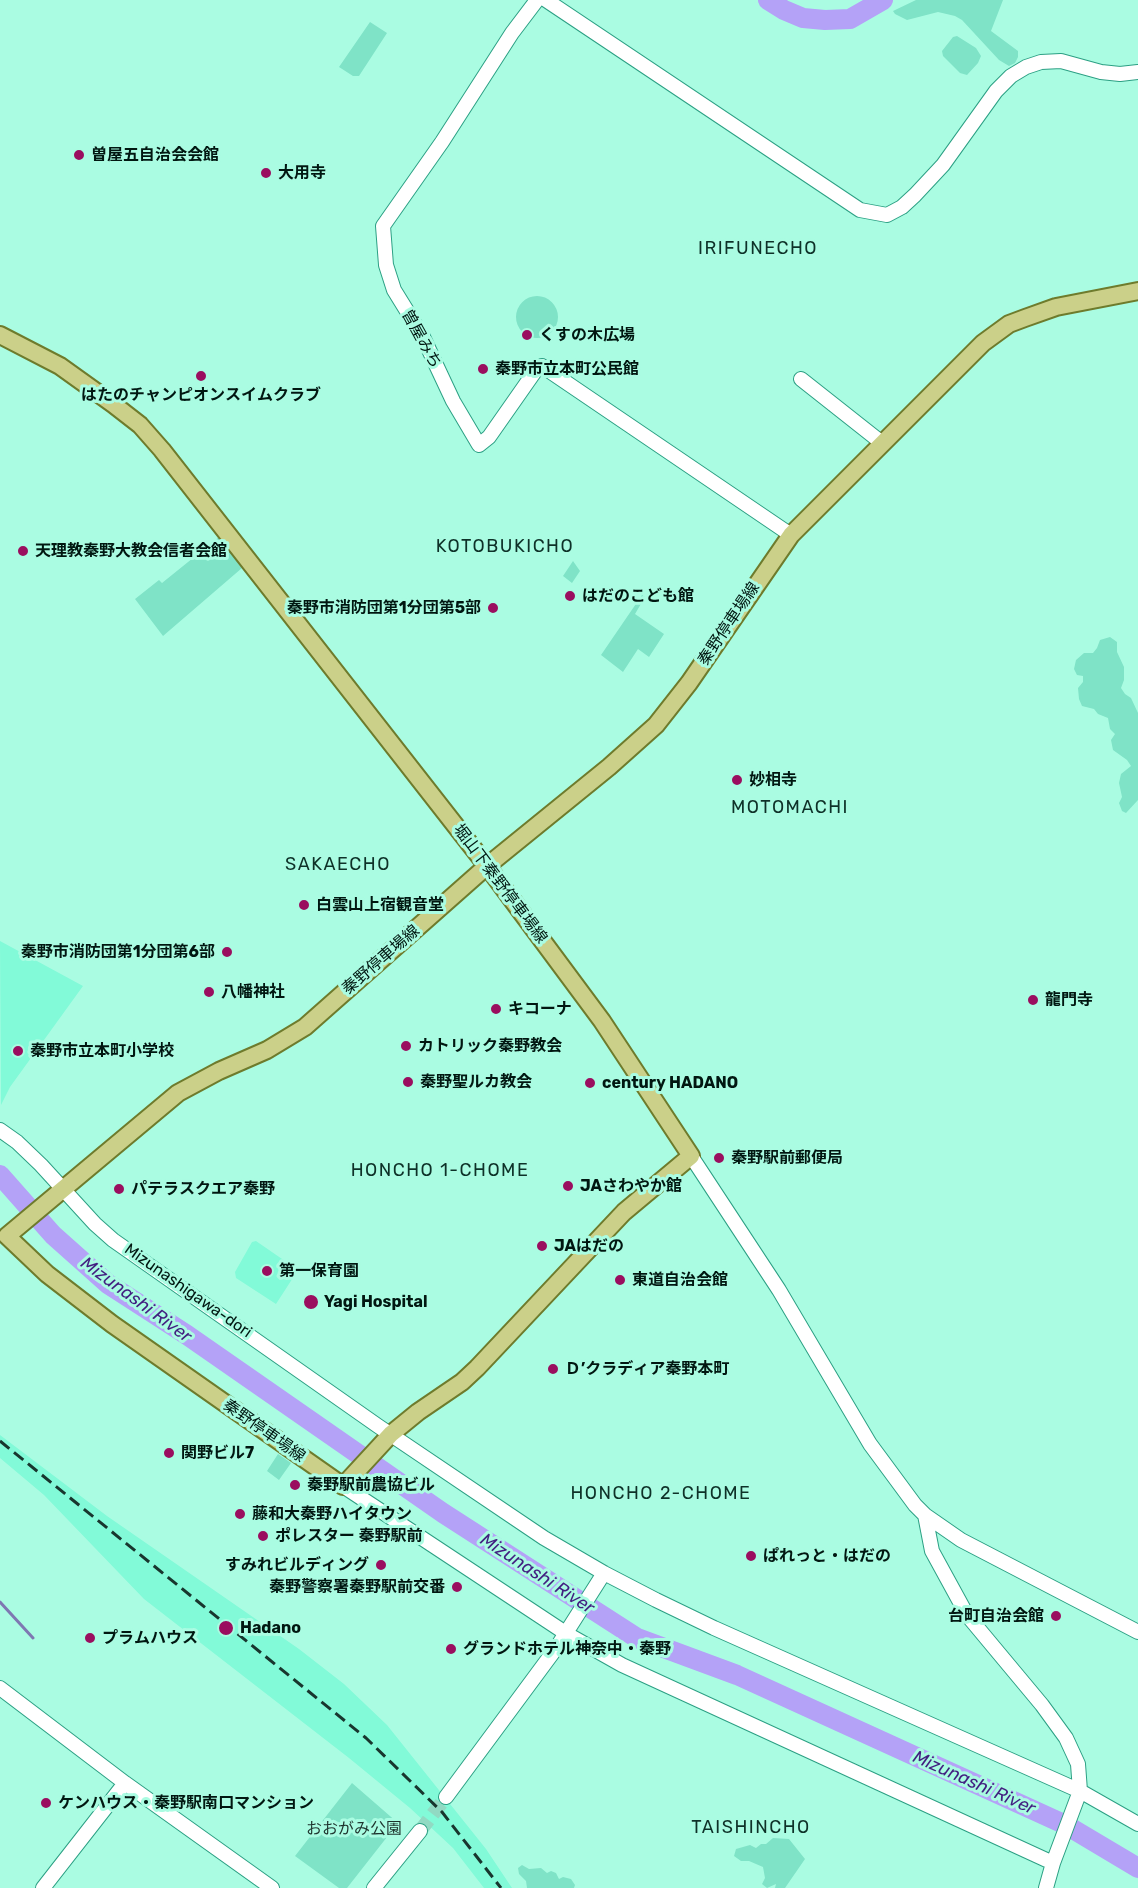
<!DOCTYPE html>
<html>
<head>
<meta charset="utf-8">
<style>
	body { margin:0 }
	canvas { display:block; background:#aafce2 }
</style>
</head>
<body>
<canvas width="1138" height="1888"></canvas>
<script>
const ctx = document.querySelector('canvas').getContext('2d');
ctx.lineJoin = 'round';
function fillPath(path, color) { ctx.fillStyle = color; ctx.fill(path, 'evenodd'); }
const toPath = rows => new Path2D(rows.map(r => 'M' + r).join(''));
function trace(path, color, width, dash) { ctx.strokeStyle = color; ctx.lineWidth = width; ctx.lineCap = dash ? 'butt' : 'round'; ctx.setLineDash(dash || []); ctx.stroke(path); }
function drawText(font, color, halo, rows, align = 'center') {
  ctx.font = font + ' Rubik,"Noto Sans JP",sans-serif'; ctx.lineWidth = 6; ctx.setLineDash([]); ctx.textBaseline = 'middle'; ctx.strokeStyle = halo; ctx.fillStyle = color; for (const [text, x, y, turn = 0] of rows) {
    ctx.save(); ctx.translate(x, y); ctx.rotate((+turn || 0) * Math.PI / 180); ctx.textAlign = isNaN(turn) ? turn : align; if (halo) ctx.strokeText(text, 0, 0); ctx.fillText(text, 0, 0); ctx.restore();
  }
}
const built = toPath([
	[0,941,83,986,10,1087,1,1105],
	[256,1241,298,1270,276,1304,236,1278,235,1272,252,1242],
	[0,1435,107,1516,299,1649,344,1684,387,1725,486,1849,512,1888,484,1888,453,1848,410,1808,349,1758,144,1599,44,1495,0,1458]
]);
const green = toPath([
	[916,0,1003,0,991,31,1018,51,1018,57,1015,63,1009,66,999,60,962,20,955,16,938,12,907,20,895,14,893,11],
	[370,22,387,33,359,76,353,76,339,67],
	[957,36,976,48,981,56,978,63,967,75,960,73,943,56,942,51,953,37],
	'516 317a21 21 0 1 1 42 0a21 21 0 1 1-42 0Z',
	[219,537,242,568,163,636,135,599,159,580,162,583],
	[573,561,580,571,572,583,563,576],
	[642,595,645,597,635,614,664,634,649,657,638,649,623,672,601,655],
	[1110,637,1117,642,1117,652,1124,667,1124,680,1121,688,1125,694,1131,698,1138,713,1138,800,1126,813,1122,811,1119,803,1122,797,1119,783,1121,774,1131,766,1127,760,1113,750,1111,740,1115,734,1110,729,1108,718,1098,714,1094,709,1082,706,1079,699,1078,688,1083,682,1083,676,1077,675,1074,669,1076,660,1084,653,1093,653,1097,648,1100,640],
	[278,1454,291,1463,279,1480,267,1471],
	[352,1783,398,1823,347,1888,339,1888,295,1856],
	[773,1838,789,1839,805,1859,785,1888,775,1888,776,1884,767,1888,762,1884,765,1878,763,1867,749,1861,741,1861,734,1856,736,1849,750,1845,756,1848,761,1844,766,1844],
	[522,1865,529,1869,541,1868,547,1873,551,1871,556,1873,559,1879,563,1877,571,1879,575,1885,574,1888,527,1888,526,1881,519,1874,518,1868]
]);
const stream = toPath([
	[0,1602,33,1638]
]);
const river = toPath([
	[768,0,784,10,803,18,825,20,850,19,883,0],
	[0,1175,53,1235,108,1284,187,1335,443,1513,637,1638,737,1675,1066,1825,1138,1868]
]);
const minorTunnel = toPath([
	[420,1831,446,1797]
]);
const minor = toPath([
	[537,0,512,33,442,142,383,226,386,265,394,290,423,337,453,401,479,445,489,437,538,367,542,366,791,535],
	[546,0,860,210,887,215,902,207,915,195,943,165,996,91,1011,76,1026,67,1041,62,1061,61,1101,72,1120,74,1138,72],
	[801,379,882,443],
	[0,1130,17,1142,41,1165,95,1224,113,1240,378,1426,544,1538,604,1573,656,1600,714,1628,1080,1791,1138,1824],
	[691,1156,779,1290,870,1444,915,1505,925,1515,961,1540,1138,1632],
	[343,1486,567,1634,622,1665,1053,1863],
	[925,1515,932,1551,967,1615,1042,1705,1066,1738,1078,1764,1080,1791,1053,1863,1046,1888],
	[0,1688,125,1783,272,1888],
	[446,1797,557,1647,604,1573],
	[43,1888,125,1783],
	[374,1888,420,1831]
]);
const major = toPath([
	[0,335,60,366,113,404,140,425,162,450,487,866,602,1021,691,1156,624,1212,477,1368,462,1382,418,1412,391,1434,343,1486,112,1324,47,1274,7,1236,178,1093,219,1071,267,1050,305,1027,487,866,609,767,656,725,689,683,791,535,983,343,1009,324,1025,318,1056,307,1138,291]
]);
const rail = toPath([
	[0,1441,366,1738,442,1812,501,1888]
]);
const markers = [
	[79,155,6,"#9a0e5f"],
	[266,173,6,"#9a0e5f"],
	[527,335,6,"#9a0e5f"],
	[483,369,6,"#9a0e5f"],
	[201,376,6,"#9a0e5f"],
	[23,551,6,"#9a0e5f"],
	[570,596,6,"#9a0e5f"],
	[493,608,6,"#9a0e5f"],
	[737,780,6,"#9a0e5f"],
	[304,905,6,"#9a0e5f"],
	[227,952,6,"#9a0e5f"],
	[209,992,6,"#9a0e5f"],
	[1033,1000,6,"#9a0e5f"],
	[496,1009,6,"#9a0e5f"],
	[406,1046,6,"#9a0e5f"],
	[18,1051,6,"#9a0e5f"],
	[408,1082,6,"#9a0e5f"],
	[590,1083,6,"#9a0e5f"],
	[719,1158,6,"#9a0e5f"],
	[568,1186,6,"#9a0e5f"],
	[119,1189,6,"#9a0e5f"],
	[542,1246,6,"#9a0e5f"],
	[267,1271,6,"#9a0e5f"],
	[620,1280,6,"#9a0e5f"],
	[311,1302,8,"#9a0e5f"],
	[553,1369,6,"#9a0e5f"],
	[169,1453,6,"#9a0e5f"],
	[295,1485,6,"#9a0e5f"],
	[240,1514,6,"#9a0e5f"],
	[263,1536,6,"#9a0e5f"],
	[751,1556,6,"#9a0e5f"],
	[381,1565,6,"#9a0e5f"],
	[457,1587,6,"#9a0e5f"],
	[1056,1616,6,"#9a0e5f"],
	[226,1628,8,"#9a0e5f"],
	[90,1638,6,"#9a0e5f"],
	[451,1649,6,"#9a0e5f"],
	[46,1803,6,"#9a0e5f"]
];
const poiNames = [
	["曽屋五自治会会館",91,155],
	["大用寺",278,173],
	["くすの木広場",539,335],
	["秦野市立本町公民館",495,369],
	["はたのチャンピオンスイムクラブ",201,395,"center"],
	["天理教秦野大教会信者会館",35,551],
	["はだのこども館",582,596],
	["秦野市消防団第1分団第5部",481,608,"right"],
	["妙相寺",749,780],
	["白雲山上宿観音堂",316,905],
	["秦野市消防団第1分団第6部",215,952,"right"],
	["八幡神社",221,992],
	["龍門寺",1045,1000],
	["キコーナ",508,1009],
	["カトリック秦野教会",418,1046],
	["秦野市立本町小学校",30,1051],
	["秦野聖ルカ教会",420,1082],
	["century HADANO",602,1083],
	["秦野駅前郵便局",731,1158],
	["JAさわやか館",580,1186],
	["パテラスクエア秦野",131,1189],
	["JAはだの",554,1246],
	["第一保育園",279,1271],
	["東道自治会館",632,1280],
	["Yagi Hospital",324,1302],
	["Ｄ’クラディア秦野本町",565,1369],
	["関野ビル7",181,1453],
	["秦野駅前農協ビル",307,1485],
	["藤和大秦野ハイタウン",252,1514],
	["ポレスター 秦野駅前",275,1536],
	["ぱれっと・はだの",763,1556],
	["すみれビルディング",369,1565,"right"],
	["秦野警察署秦野駅前交番",445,1587,"right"],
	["台町自治会館",1044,1616,"right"],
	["Hadano",240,1628],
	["プラムハウス",102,1638],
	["グランドホテル神奈中・秦野",463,1649],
	["ケンハウス・秦野駅南口マンション",58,1803]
];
const streetNames = [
	["曽屋みち",421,339,61],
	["秦野停車場線",729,624,-56],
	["堀山下秦野停車場線",500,884,53],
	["秦野停車場線",381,960,-41],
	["Mizunashigawa-dori",188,1291,35],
	["秦野停車場線",264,1431,35]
];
const parkNames = [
	["おおがみ公園",354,1829]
];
const neighbourhoodNames = [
	["IRIFUNECHO",758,249],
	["KOTOBUKICHO",505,547],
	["MOTOMACHI",790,808],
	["SAKAECHO",338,865],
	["HONCHO 1-CHOME",440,1171],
	["HONCHO 2-CHOME",661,1494],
	["TAISHINCHO",751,1828]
];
const waterNames = [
	["Mizunashi River",136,1300,36],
	["Mizunashi River",537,1574,33],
	["Mizunashi River",974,1783,24]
];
fillPath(built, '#82fad8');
fillPath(green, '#7fe3c7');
trace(stream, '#7e78b2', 3);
trace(river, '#b4a2f7', 20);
trace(minorTunnel, '#91dac3', 14, [14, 7]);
trace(minor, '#2ca084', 16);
trace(major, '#6e7b2c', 20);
trace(minor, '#fff', 14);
trace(major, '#cbd089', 16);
trace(rail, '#18362e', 3, [12, 6]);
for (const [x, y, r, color] of markers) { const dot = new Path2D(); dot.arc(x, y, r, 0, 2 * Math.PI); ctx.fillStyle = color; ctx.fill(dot); trace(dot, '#aafce2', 2); }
drawText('bold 16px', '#011711', '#aafce2', poiNames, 'left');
drawText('16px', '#011711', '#aafce2', streetNames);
drawText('16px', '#1e332d', '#aafce2', parkNames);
ctx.letterSpacing = '1.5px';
drawText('18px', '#0e3128', '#aafce2', neighbourhoodNames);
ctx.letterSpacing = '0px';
drawText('italic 18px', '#421f80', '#aafce2', waterNames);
</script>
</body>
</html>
